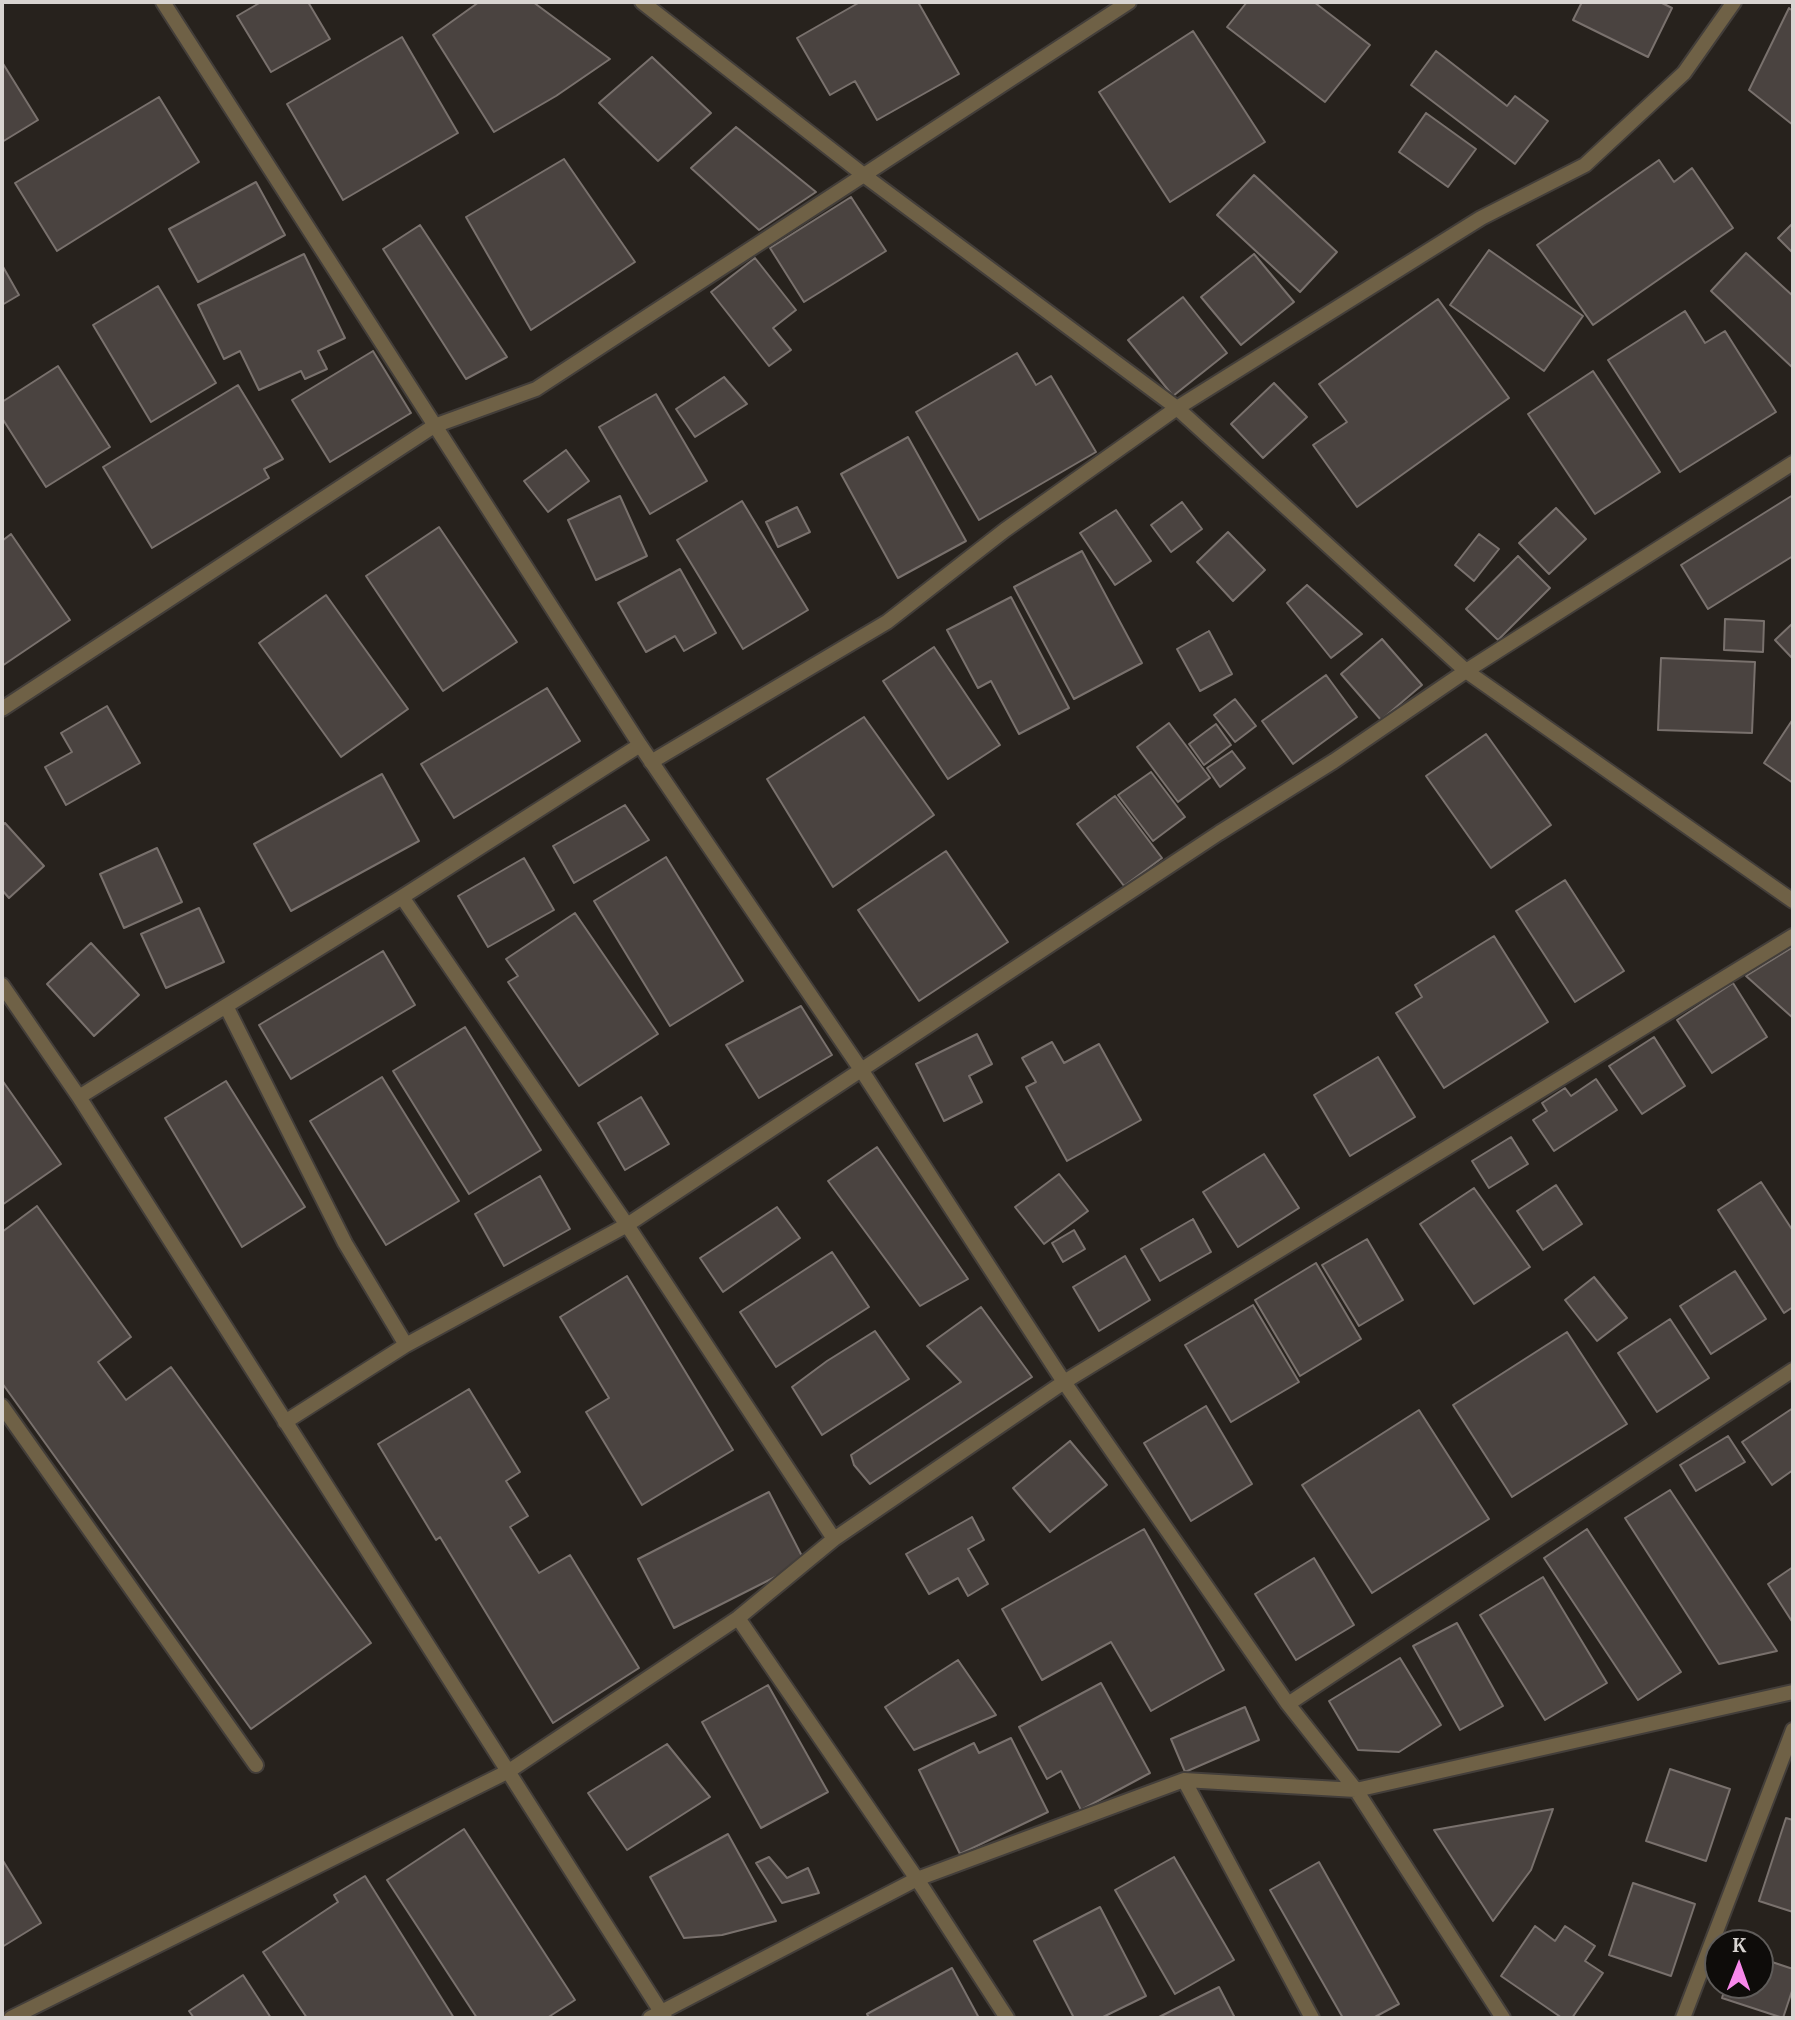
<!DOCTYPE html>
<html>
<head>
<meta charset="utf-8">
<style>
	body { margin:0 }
	#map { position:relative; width:1795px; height:2020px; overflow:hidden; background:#27221d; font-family:Merriweather,serif }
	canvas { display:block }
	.frame { position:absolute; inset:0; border:4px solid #d8d4d1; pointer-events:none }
	.north { position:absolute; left:1704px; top:1929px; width:70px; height:70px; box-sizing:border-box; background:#0e0c0a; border:2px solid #5f5c5a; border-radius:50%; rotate:1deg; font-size:19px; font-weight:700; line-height:28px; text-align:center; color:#d8d4d1 }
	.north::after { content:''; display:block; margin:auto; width:24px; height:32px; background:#f888eb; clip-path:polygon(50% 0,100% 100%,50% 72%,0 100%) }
</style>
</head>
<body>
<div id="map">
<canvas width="1795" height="2020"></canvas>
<div class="frame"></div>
<div class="north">K</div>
</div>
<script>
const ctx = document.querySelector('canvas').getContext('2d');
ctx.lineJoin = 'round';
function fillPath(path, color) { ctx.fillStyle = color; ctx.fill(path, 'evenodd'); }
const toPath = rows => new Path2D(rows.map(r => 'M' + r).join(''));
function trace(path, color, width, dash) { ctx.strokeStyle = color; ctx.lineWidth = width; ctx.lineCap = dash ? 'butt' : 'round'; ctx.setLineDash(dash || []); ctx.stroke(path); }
const building = toPath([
	[261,2,308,2,330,39,271,72,237,16,261,2],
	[479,2,533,2,610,59,556,96,494,132,433,35,479,2],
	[860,2,918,2,959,74,877,120,855,81,830,95,797,38,860,2],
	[1247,2,1314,2,1370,45,1325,102,1227,27,1247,2],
	[1582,2,1660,2,1672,8,1648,57,1573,20,1582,2],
	[1789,8,1793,11,1793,125,1749,90,1789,8],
	[1193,31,1265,142,1170,202,1099,92,1193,31],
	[402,37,458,133,343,200,287,104,402,37],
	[1436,51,1507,106,1515,96,1548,121,1515,164,1411,85,1436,51],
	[652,57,711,113,658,161,599,103,652,57],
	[2,62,38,120,2,142,2,62],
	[159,97,199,162,57,251,15,183,159,97],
	[1426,113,1476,149,1448,187,1399,152,1426,113],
	[736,127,816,192,759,230,691,168,736,127],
	[564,159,635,262,531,330,466,217,564,159],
	[1659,160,1674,182,1692,168,1733,228,1593,325,1537,245,1659,160],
	[1254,175,1337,252,1300,292,1217,215,1254,175],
	[256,182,285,235,198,282,169,229,256,182],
	[851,197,886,251,804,302,770,248,851,197],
	[1793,223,1793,253,1778,238,1793,223],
	[420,225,507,357,466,379,383,249,420,225],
	[1489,250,1583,316,1544,371,1450,305,1489,250],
	[1746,253,1793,296,1793,368,1711,291,1746,253],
	[304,254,345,338,318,351,327,369,305,379,301,371,259,390,240,351,224,359,198,305,304,254],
	[1254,254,1294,302,1241,345,1201,297,1254,254],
	[755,258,796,310,773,328,791,350,769,366,711,292,755,258],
	[2,265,19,295,2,305,2,265],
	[158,286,216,383,151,422,93,325,158,286],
	[1183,297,1227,353,1173,396,1128,340,1183,297],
	[1438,299,1509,398,1357,507,1313,445,1347,422,1319,384,1438,299],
	[1685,311,1705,343,1725,331,1776,412,1680,472,1608,360,1685,311],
	[373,351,411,413,330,462,292,400,373,351],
	[1017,353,1036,385,1051,376,1096,452,979,520,916,412,1017,353],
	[58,366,110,447,46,487,2,418,2,402,58,366],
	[1593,371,1660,472,1595,514,1528,414,1593,371],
	[724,377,747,404,695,437,676,409,724,377],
	[1274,383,1307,417,1263,458,1231,424,1274,383],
	[238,385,283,459,264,469,269,478,152,548,103,467,238,385],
	[656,394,707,481,650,514,599,427,656,394],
	[908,437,966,541,898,578,841,474,908,437],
	[566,450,589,481,548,512,524,481,566,450],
	[1793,495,1793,556,1708,609,1681,565,1793,495],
	[620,496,647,556,596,580,568,520,620,496],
	[742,501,808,610,743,649,677,540,742,501],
	[1182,502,1202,529,1171,552,1151,525,1182,502],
	[797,507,810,532,778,547,766,522,797,507],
	[1556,508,1586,539,1549,574,1519,543,1556,508],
	[1116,510,1151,561,1115,585,1080,533,1116,510],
	[439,527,517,642,443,691,366,576,439,527],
	[1228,532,1265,570,1233,601,1197,562,1228,532],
	[11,534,70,620,2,666,2,541,11,534],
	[1479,534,1499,549,1474,581,1455,565,1479,534],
	[1082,551,1142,663,1074,699,1014,587,1082,551],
	[1518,556,1550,588,1498,640,1466,609,1518,556],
	[680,569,716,633,684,651,675,636,646,652,618,603,680,569],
	[1307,585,1362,634,1331,658,1287,603,1307,585],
	[326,595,408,709,341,757,259,643,326,595],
	[1011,597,1069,708,1019,734,991,681,978,688,947,630,1011,597],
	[1725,619,1764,621,1763,652,1724,650,1725,619],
	[1793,623,1793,659,1775,640,1793,623],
	[1209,631,1232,674,1200,691,1177,649,1209,631],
	[1382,639,1422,685,1381,720,1341,674,1382,639],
	[934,647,1000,745,948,779,883,681,934,647],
	[1661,658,1755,662,1752,733,1658,730,1661,658],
	[1326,675,1357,717,1293,764,1262,721,1326,675],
	[547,688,580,741,454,818,421,764,547,688],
	[1235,699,1256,726,1235,742,1214,715,1235,699],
	[107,706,140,763,66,805,45,767,72,752,61,733,107,706],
	[864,717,934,815,833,887,767,779,864,717],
	[1793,719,1793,783,1764,763,1793,719],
	[1169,723,1210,778,1178,802,1137,747,1169,723],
	[1216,724,1231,745,1204,765,1189,744,1216,724],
	[1486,734,1551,825,1491,868,1426,776,1486,734],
	[1232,751,1245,768,1220,787,1207,768,1232,751],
	[1151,772,1185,817,1153,841,1118,795,1151,772],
	[382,774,419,841,291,911,254,844,382,774],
	[1115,796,1162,858,1124,886,1077,824,1115,796],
	[625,805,649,840,574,883,553,846,625,805],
	[5,823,44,866,9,898,2,890,2,826,5,823],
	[157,848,182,902,124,928,100,874,157,848],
	[946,851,1008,942,919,1001,858,910,946,851],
	[666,857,743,981,670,1026,594,901,666,857],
	[524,858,554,910,488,947,458,896,524,858],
	[1565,880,1624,971,1575,1002,1516,911,1565,880],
	[199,908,224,962,166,988,141,934,199,908],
	[575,913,658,1034,579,1086,508,982,518,976,506,959,575,913],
	[1494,936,1548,1022,1444,1088,1396,1013,1422,997,1415,985,1494,936],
	[91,943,139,995,94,1036,47,984,91,943],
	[1793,947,1793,1018,1746,976,1793,947],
	[383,951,415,1005,291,1079,259,1025,383,951],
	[1733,983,1767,1037,1712,1073,1677,1020,1733,983],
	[801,1006,832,1055,759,1098,726,1045,801,1006],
	[465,1027,541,1150,469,1194,393,1071,465,1027],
	[977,1034,992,1064,969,1076,982,1102,944,1121,916,1064,977,1034],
	[1654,1037,1685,1086,1642,1114,1609,1066,1654,1037],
	[1052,1042,1064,1063,1099,1044,1141,1120,1067,1161,1026,1087,1036,1082,1022,1058,1052,1042],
	[1378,1057,1415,1117,1350,1156,1314,1095,1378,1057],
	[382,1077,459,1201,386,1245,310,1121,382,1077],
	[1596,1079,1617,1110,1554,1151,1533,1120,1547,1111,1542,1103,1565,1088,1571,1096,1596,1079],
	[2,1080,61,1164,2,1205,2,1080],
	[226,1081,305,1207,242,1247,165,1118,226,1081],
	[641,1097,669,1144,625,1170,598,1123,641,1097],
	[1511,1137,1528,1164,1489,1188,1472,1161,1511,1137],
	[877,1147,968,1279,920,1306,828,1181,877,1147],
	[1264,1154,1299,1208,1238,1247,1203,1192,1264,1154],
	[1059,1174,1088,1211,1044,1244,1015,1207,1059,1174],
	[540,1176,570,1229,504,1266,475,1214,540,1176],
	[1761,1182,1793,1231,1793,1307,1784,1313,1718,1210,1761,1182],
	[1556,1185,1582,1224,1543,1250,1517,1211,1556,1185],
	[1474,1188,1530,1267,1474,1304,1420,1224,1474,1188],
	[37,1206,131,1337,98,1362,126,1400,171,1367,371,1643,251,1729,2,1383,2,1232,37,1206],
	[777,1207,800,1238,723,1292,700,1258,777,1207],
	[1193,1219,1211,1252,1160,1281,1141,1249,1193,1219],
	[1074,1230,1085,1249,1063,1262,1052,1243,1074,1230],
	[1367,1239,1403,1300,1359,1326,1322,1265,1367,1239],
	[832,1252,869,1307,776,1367,740,1312,832,1252],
	[1125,1256,1150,1300,1099,1331,1073,1287,1125,1256],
	[1316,1263,1361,1339,1300,1376,1255,1300,1316,1263],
	[1735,1271,1766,1319,1711,1354,1680,1306,1735,1271],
	[627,1276,733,1450,642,1505,586,1412,609,1398,560,1317,627,1276],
	[1594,1277,1627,1318,1597,1341,1565,1300,1594,1277],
	[1253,1305,1299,1382,1231,1422,1185,1345,1253,1305],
	[981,1307,1032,1377,870,1484,854,1465,851,1455,961,1382,927,1346,981,1307],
	[1670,1319,1709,1378,1657,1412,1618,1353,1670,1319],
	[875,1331,909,1379,822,1435,792,1387,827,1361,875,1331],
	[1567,1332,1627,1424,1512,1497,1453,1405,1567,1332],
	[469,1389,520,1472,506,1481,528,1516,510,1527,539,1573,570,1555,639,1668,553,1723,440,1537,436,1540,378,1444,469,1389],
	[1206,1406,1252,1484,1191,1521,1144,1443,1206,1406],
	[1793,1408,1793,1470,1772,1485,1742,1442,1793,1408],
	[1419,1410,1489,1519,1372,1593,1302,1485,1419,1410],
	[1728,1436,1745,1462,1696,1491,1680,1465,1728,1436],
	[1070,1441,1107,1485,1050,1532,1013,1488,1070,1441],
	[1670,1490,1777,1651,1719,1664,1625,1518,1670,1490],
	[769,1492,805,1562,674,1628,638,1559,769,1492],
	[972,1517,984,1540,968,1549,988,1584,968,1596,958,1578,929,1594,906,1554,972,1517],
	[1144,1529,1224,1670,1151,1711,1111,1642,1042,1680,1002,1609,1144,1529],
	[1587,1529,1681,1672,1638,1700,1544,1558,1587,1529],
	[1314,1558,1354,1625,1296,1660,1255,1594,1314,1558],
	[1793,1567,1793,1623,1768,1584,1793,1567],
	[1543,1577,1607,1683,1545,1720,1480,1615,1543,1577],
	[1457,1623,1503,1706,1460,1730,1413,1646,1457,1623],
	[1400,1658,1441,1725,1399,1752,1358,1750,1329,1701,1400,1658],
	[958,1660,996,1715,914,1750,885,1707,958,1660],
	[1101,1683,1150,1773,1081,1810,1061,1771,1047,1779,1019,1727,1101,1683],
	[768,1685,828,1792,761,1828,702,1722,768,1685],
	[1245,1707,1259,1740,1185,1772,1171,1739,1245,1707],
	[1011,1738,1048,1812,960,1854,919,1770,974,1743,979,1753,1011,1738],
	[667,1744,710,1797,627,1850,588,1793,667,1744],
	[1670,1769,1730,1789,1706,1861,1646,1841,1670,1769],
	[1553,1809,1531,1870,1493,1921,1434,1830,1553,1809],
	[1786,1818,1793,1820,1793,1912,1759,1901,1786,1818],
	[464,1829,575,2000,547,2018,477,2018,387,1880,464,1829],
	[728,1834,776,1921,722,1935,684,1938,650,1877,728,1834],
	[769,1857,787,1878,808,1868,819,1893,782,1903,756,1863,769,1857],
	[1174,1857,1234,1960,1175,1994,1115,1890,1174,1857],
	[2,1859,41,1923,2,1947,2,1859],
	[1319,1862,1399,2004,1373,2018,1343,2018,1270,1890,1319,1862],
	[365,1876,454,2018,307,2018,263,1952,338,1902,334,1895,365,1876],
	[1633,1883,1695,1904,1671,1976,1609,1955,1633,1883],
	[1100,1907,1146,1996,1101,2018,1074,2018,1034,1941,1100,1907],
	[1535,1926,1555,1941,1565,1926,1595,1946,1585,1961,1603,1973,1572,2018,1562,2018,1501,1976,1535,1926],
	[1760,1958,1793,1969,1793,1988,1783,2018,1722,1998,1726,1985,1760,1985,1760,1958],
	[952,1968,979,2018,869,2018,867,2014,952,1968],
	[243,1975,271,2018,194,2018,189,2011,243,1975],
	[1219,1987,1235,2018,1157,2018,1219,1987]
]);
const service = toPath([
	[2,1406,256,1765]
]);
const minor = toPath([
	[163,2,640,745,862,1071,1064,1382,1288,1704,1356,1790,1503,2018],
	[642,2,865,176,1177,408,1466,671,1793,901],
	[2,709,434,426,536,389,1129,2],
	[651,762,887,622,1005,530,1177,408,1481,218,1585,165,1684,73,1734,2],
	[402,897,627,1225,834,1539],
	[2,985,79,1097,665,2018],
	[226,1006,345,1243,406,1345],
	[79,1097,402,897,640,745],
	[285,1422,406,1345,627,1225,1219,833,1334,761,1466,671,1793,463],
	[738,1618,917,1879,1007,2018],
	[1288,1704,1793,1370],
	[1184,1780,1312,2018],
	[11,2018,509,1771,738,1618,834,1539,1064,1382,1793,936],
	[650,2018,917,1879,1184,1780,1356,1790,1793,1692],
	[1683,2018,1793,1730]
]);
fillPath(building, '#4a4340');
trace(building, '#79716d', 2);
trace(service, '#433e3a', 18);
trace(minor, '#433e3a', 18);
trace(service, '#6f6146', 14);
trace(minor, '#6f6146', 14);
</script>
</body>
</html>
